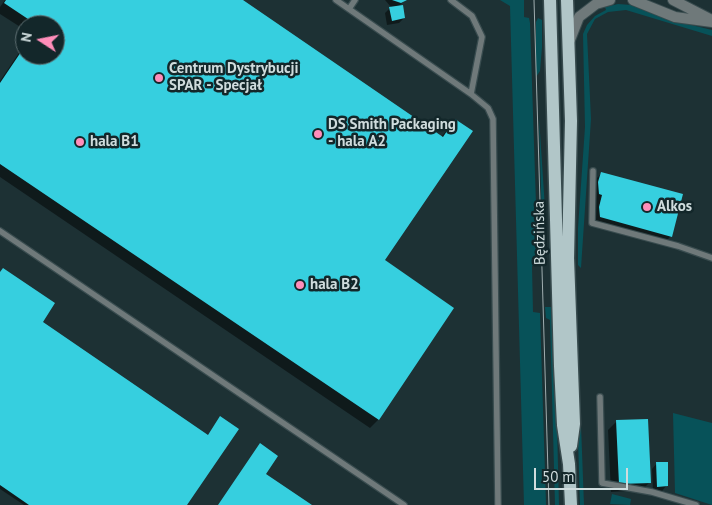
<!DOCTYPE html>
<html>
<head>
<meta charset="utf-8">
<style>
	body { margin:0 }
	#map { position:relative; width:712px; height:505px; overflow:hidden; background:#1d3134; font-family:"PT Sans",sans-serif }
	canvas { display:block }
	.north { position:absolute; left:15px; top:15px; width:50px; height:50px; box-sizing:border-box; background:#13272a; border:1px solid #5e6f72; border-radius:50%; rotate:281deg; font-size:14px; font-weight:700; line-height:20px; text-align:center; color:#cfdcdd }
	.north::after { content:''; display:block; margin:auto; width:18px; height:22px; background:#ff8eba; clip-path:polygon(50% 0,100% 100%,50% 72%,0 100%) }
	.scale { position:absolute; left:534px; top:468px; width:94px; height:22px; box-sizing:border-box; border:2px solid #cfdcdd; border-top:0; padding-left:6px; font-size:15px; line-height:18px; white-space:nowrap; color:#cfdcdd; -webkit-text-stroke:4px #13272a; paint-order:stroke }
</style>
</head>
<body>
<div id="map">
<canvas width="712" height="505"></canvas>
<div class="north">N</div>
<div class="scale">50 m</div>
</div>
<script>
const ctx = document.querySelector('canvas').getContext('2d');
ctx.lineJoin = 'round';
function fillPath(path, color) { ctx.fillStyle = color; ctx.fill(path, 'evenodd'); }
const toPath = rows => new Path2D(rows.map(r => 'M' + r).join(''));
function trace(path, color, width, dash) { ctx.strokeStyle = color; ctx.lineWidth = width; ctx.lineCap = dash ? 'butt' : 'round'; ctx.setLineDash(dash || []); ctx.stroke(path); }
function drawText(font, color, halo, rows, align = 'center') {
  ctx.font = font + ' "PT Sans",sans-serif'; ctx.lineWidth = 5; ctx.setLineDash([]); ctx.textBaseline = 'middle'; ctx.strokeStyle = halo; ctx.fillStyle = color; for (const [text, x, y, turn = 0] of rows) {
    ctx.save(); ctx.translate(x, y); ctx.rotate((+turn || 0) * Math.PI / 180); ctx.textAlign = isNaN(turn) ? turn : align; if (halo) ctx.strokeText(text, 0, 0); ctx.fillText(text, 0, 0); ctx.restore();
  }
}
const green = toPath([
	[500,0,524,0,524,17,529,18,530,23,538,265,532,266,533,312,540,313,546,505,524,505,510,6],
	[618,4,631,5,667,19,712,30,712,36,626,10,608,12,595,19,587,34,591,119,581,268,578,265,578,228,585,127,583,34,587,25,595,16,606,10,605,7],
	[538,18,542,20,542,47,540,71,536,77,536,22],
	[539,117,546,224,546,261,543,262],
	[547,132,549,141,553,261,550,261],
	[545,307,554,307,559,505,555,505,550,320,546,318],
	[576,372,579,372,584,505,580,505],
	[673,413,712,423,712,505,675,493],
	[612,494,631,499,630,505,610,504]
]);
const shadow = toPath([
	[5,0,240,0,441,137,456,120,383,261,453,309,378,420,370,428,0,177,0,81,25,44,25,55,55,55,55,25,25,25,25,30,0,14,0,7],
	[385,0,405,0,398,7,404,18,399,23,387,25,385,13,391,7],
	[602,173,671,236,663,244,592,225,594,181],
	[0,273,41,322,185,505,24,505,0,489],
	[616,422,650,482,642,490,611,492,608,430],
	[657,463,667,485,662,491,653,491,652,469]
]);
const building = toPath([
	[6,0,243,0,443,137,455,119,473,131,385,260,454,308,379,420,0,164,0,83,25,46,25,55,55,55,55,25,37,25,4,3],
	[392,0,407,0,401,3],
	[403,5,405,18,392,21,389,7],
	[601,172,683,194,672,237,600,217,599,207,602,195,599,194,598,182],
	[3,268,55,303,43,322,208,435,220,416,239,429,187,505,29,505,0,485,0,272],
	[648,419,651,483,619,484,616,420],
	[260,443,278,456,266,474,312,505,218,505],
	[656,462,668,462,668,486,657,487]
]);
const lane = toPath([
	[336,0,471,94],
	[451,0,472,16,482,37,471,94,488,108,493,119,498,505],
	[349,9,355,0],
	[593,171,592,223,678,246,712,258],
	[0,231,404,505],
	[600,397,602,483,652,492,696,505]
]);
const street = toPath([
	[633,0,675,17,712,22],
	[673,0,710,19],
	[570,40,579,17,596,4,610,0]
]);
const primary = toPath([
	[550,0,560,366,563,425,569,464,571,505],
	[567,0,571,121,568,258,574,424,571,446]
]);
const tram = toPath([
	[534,0,549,505]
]);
const markers = [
	[159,78,5,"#ff8eba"],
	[318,134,5,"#ff8eba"],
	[80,142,5,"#ff8eba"],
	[647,207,5,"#ff8eba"],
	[300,285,5,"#ff8eba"]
];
const poiNames = [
	["Centrum Dystrybucji",169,69],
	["SPAR - Specjał",169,86],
	["DS Smith Packaging",328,125],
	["- hala A2",328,142],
	["hala B1",90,142],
	["Alkos",657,207],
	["hala B2",310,285]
];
const streetNames = [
	["Będzińska",540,233,-91]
];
fillPath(green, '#075259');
fillPath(shadow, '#0007');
fillPath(building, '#36cfdf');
trace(lane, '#394c4f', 8);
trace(street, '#394c4f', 12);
trace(primary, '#394c4f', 15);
trace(lane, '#6f797a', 5.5);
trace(street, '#6f797a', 10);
trace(primary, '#b1c6c8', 12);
trace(tram, '#a0aeb0', 1);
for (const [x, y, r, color] of markers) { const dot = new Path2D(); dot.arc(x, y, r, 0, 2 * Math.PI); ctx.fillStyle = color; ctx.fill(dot); trace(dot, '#13272a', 2); }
drawText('bold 15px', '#cfdcdd', '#13272a', poiNames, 'left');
drawText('15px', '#cfdcdd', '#13272a', streetNames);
</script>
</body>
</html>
